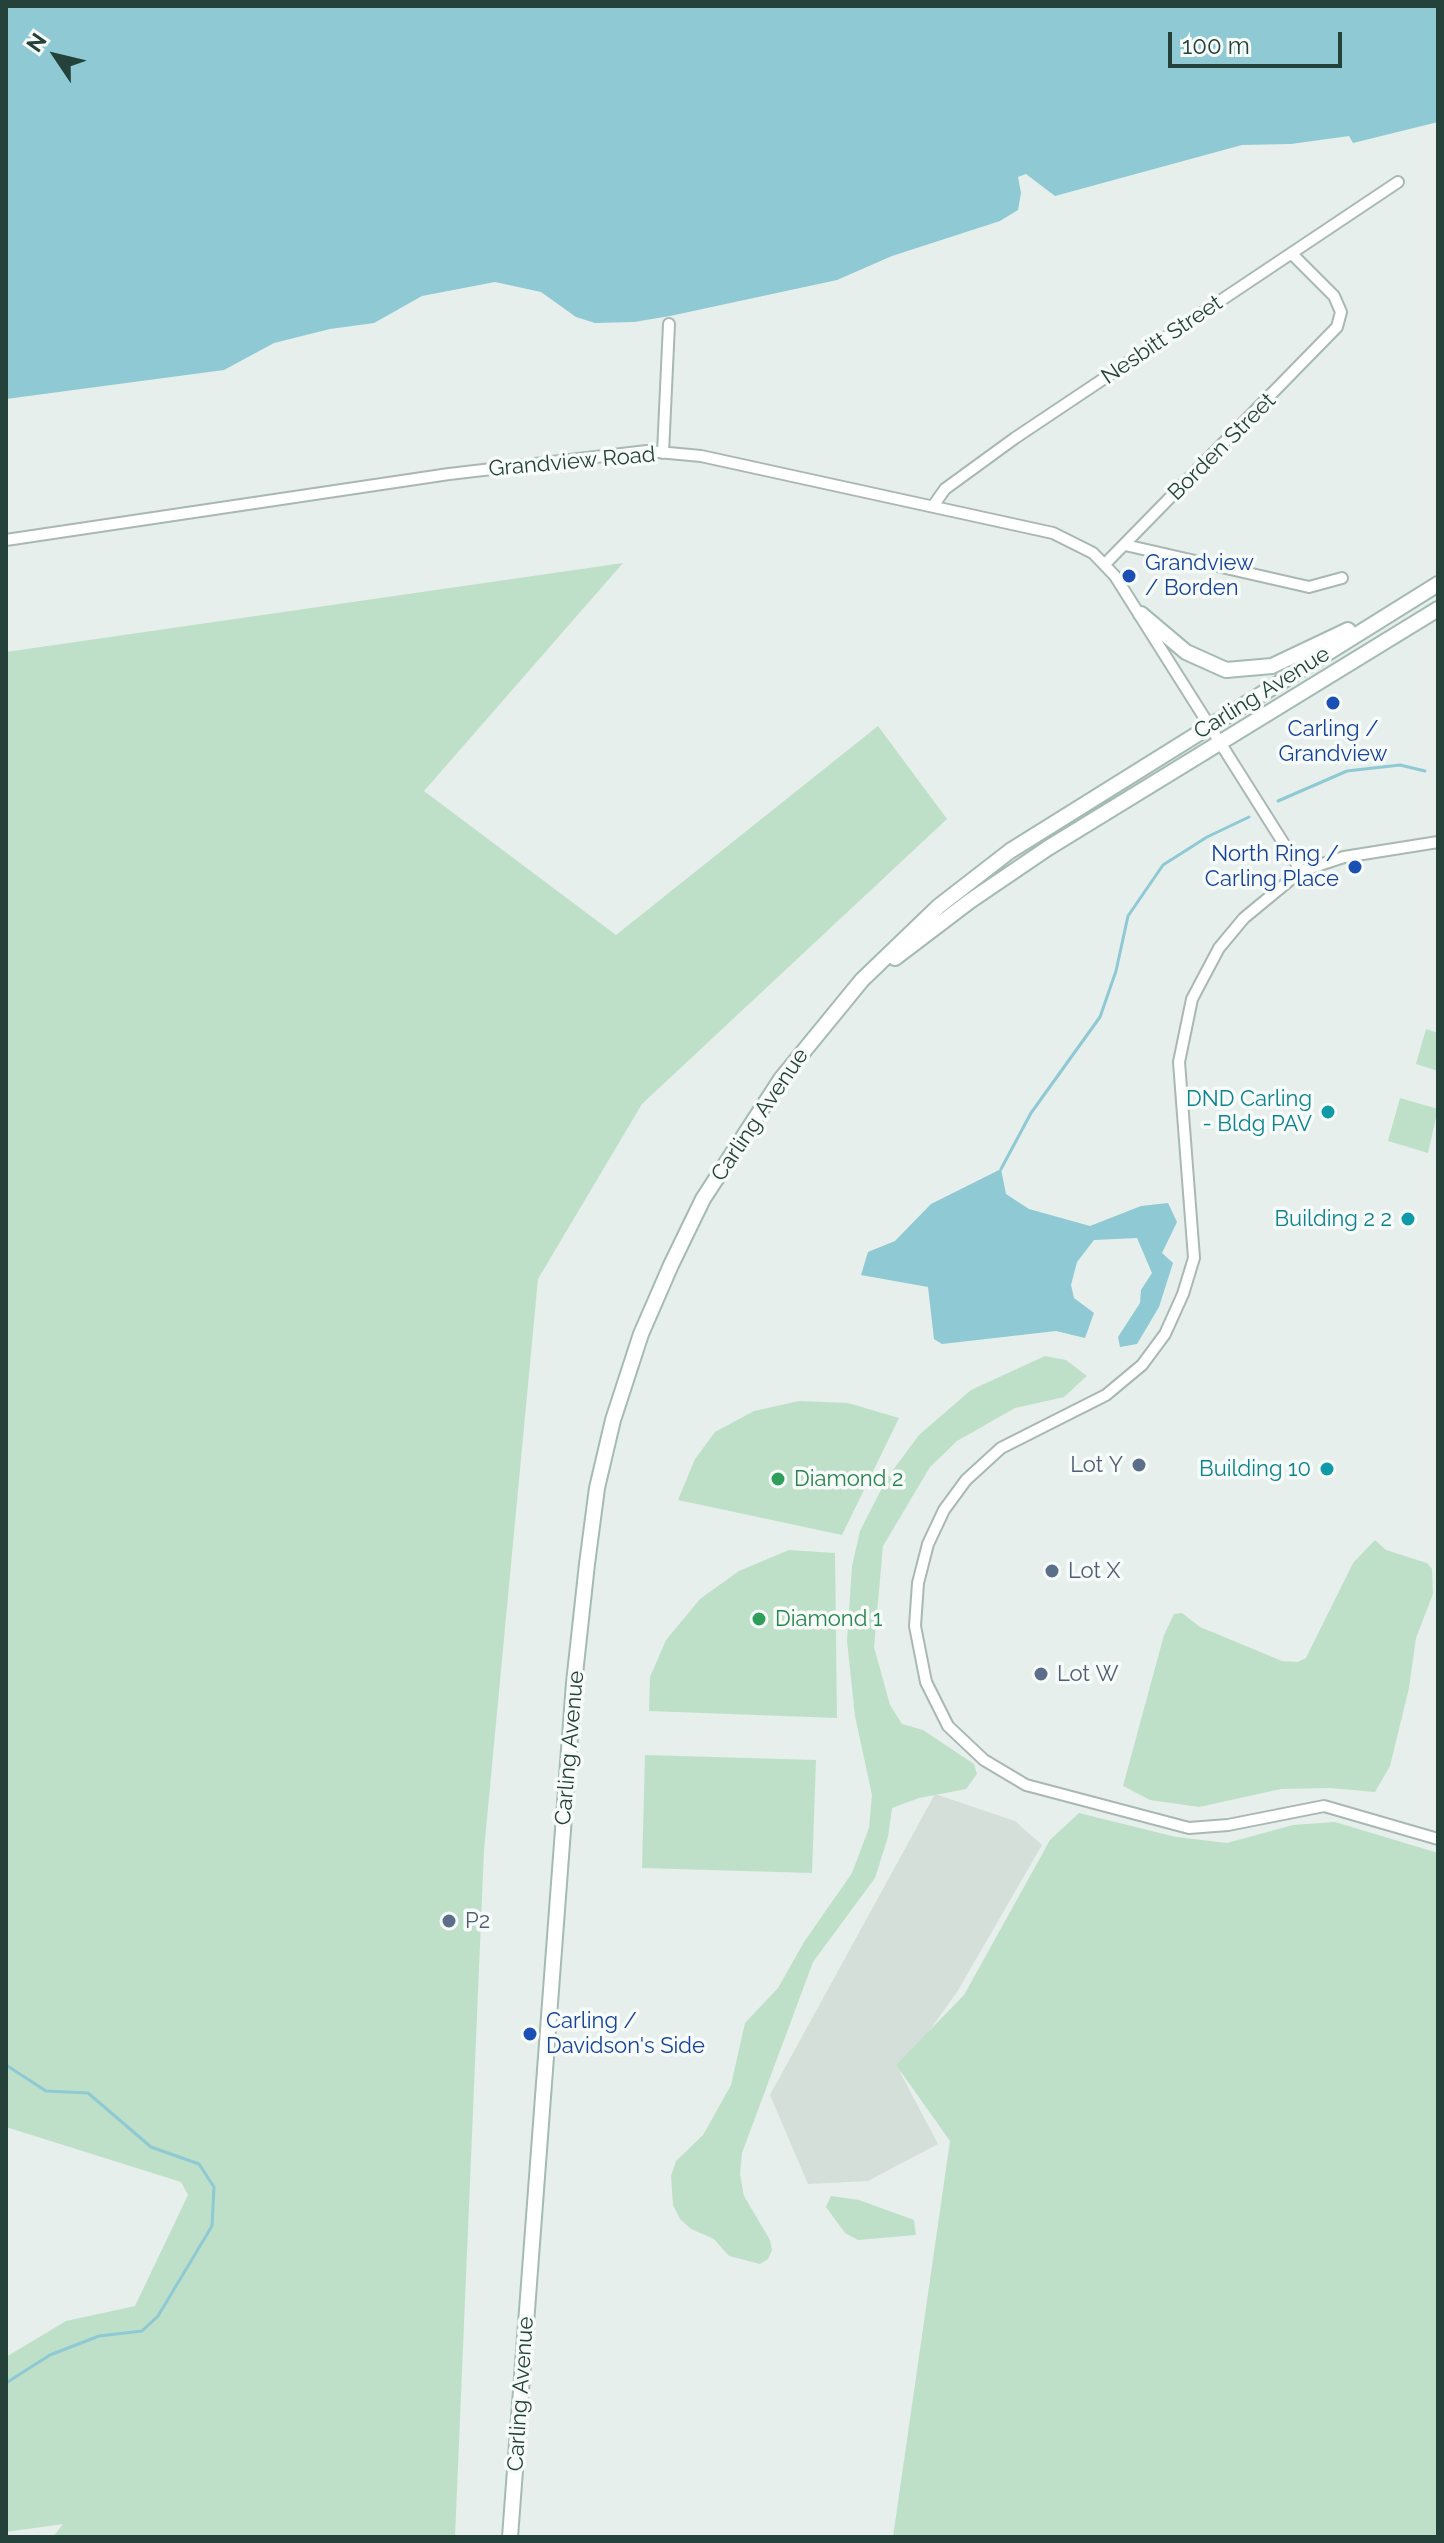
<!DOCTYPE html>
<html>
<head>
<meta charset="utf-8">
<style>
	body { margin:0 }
	#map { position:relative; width:1444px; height:2543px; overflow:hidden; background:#e6efeb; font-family:Raleway,sans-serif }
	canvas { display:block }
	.frame { position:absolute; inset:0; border:8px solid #24423a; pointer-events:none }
	.north { position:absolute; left:16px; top:16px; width:80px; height:80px; -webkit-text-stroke:6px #f7fbf9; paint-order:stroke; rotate:305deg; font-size:22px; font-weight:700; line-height:32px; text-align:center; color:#24423a }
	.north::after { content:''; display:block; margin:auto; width:28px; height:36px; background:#24423a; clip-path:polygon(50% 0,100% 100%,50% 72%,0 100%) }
	.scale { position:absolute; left:1168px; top:32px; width:174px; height:36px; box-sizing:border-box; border:4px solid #24423a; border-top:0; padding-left:10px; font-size:24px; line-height:28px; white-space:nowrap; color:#24423a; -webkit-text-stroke:6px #f7fbf9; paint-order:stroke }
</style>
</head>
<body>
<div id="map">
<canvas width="1444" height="2543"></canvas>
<div class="frame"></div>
<div class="north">N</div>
<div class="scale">100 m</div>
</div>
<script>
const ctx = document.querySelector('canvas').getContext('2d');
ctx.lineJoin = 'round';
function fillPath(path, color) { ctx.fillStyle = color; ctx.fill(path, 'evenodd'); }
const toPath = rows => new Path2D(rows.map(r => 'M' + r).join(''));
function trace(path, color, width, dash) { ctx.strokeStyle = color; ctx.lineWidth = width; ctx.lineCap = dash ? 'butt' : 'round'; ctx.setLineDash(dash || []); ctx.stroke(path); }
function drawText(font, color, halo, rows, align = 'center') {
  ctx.font = font + ' Raleway,sans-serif'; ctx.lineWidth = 7; ctx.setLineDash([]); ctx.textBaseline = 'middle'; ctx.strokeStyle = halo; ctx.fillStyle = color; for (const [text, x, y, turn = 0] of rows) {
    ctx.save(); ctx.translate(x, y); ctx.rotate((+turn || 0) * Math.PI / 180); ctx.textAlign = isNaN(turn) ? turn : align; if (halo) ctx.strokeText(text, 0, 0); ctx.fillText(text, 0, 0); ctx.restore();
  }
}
const built = toPath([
	[935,1794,1015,1821,1042,1845,957,1992,900,2072,938,2144,868,2181,808,2184,770,2095]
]);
const green = toPath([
	[623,563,424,791,616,935,878,726,947,819,642,1104,538,1279,484,1850,455,2537,53,2537,63,2524,6,2532,6,2357,66,2321,135,2306,188,2195,181,2182,6,2127,6,652],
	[1426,1029,1438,1033,1438,1071,1416,1064],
	[1400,1098,1438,1109,1428,1153,1388,1141],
	[1045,1356,1066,1360,1087,1376,1064,1397,1015,1408,957,1441,930,1467,883,1546,874,1647,890,1705,902,1724,923,1730,974,1764,977,1774,966,1789,919,1798,892,1808,888,1837,875,1878,813,1962,742,2153,740,2174,744,2196,770,2240,772,2250,768,2259,760,2264,729,2256,714,2239,691,2229,680,2219,673,2205,671,2176,676,2161,703,2135,731,2085,745,2023,778,1988,804,1942,852,1873,869,1828,872,1795,855,1716,847,1641,852,1566,860,1531,887,1478,919,1435,971,1390],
	[799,1401,848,1403,899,1418,842,1535,678,1500,695,1459,715,1432,754,1411],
	[1375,1540,1386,1550,1427,1563,1432,1569,1433,1594,1416,1638,1409,1688,1390,1766,1375,1792,1330,1788,1281,1789,1199,1807,1150,1800,1123,1786,1164,1635,1174,1614,1182,1613,1200,1627,1282,1661,1298,1662,1306,1658,1353,1563],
	[789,1550,835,1553,837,1718,649,1711,650,1677,666,1640,700,1599,739,1571],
	[645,1755,816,1760,812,1873,642,1868],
	[1079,1813,1176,1837,1227,1843,1293,1825,1335,1822,1438,1853,1438,2537,893,2537,950,2141,896,2065,964,1995,1050,1840],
	[831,2196,859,2200,914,2220,916,2235,858,2240,845,2233,826,2207]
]);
const water = toPath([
	[6,6,1438,6,1438,122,1353,143,1349,136,1291,144,1242,145,1055,196,1026,174,1018,177,1021,193,1018,210,1000,221,892,256,837,280,670,316,634,322,595,323,576,317,541,292,495,282,422,296,374,323,330,329,274,343,224,370,6,399],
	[1001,1169,1006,1194,1029,1209,1090,1226,1141,1206,1168,1203,1177,1222,1162,1253,1173,1263,1159,1307,1137,1344,1120,1347,1118,1337,1140,1303,1141,1290,1152,1273,1137,1238,1094,1240,1077,1262,1071,1285,1074,1298,1094,1313,1085,1338,1056,1331,942,1344,934,1339,928,1287,861,1275,868,1252,895,1241,931,1204]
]);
const stream = toPath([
	[1278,801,1347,771,1400,765,1425,771],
	[1001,1169,1031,1113,1100,1017,1116,971,1128,916,1163,865,1207,837,1249,817],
	[6,2065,46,2091,88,2093,151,2147,199,2164,214,2187,212,2226,158,2316,142,2331,99,2336,50,2355,6,2383]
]);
const minor = toPath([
	[663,453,669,324],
	[933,506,945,489,1015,438,1398,182],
	[6,540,449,474,647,451,701,456,1053,533,1093,553,1115,576,1301,871],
	[1125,545,1309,587,1342,578],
	[1105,564,1337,327,1341,312,1334,296,1292,254],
	[1438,842,1344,857,1301,871,1244,918,1219,948,1192,999,1179,1062,1194,1258,1183,1294,1165,1334,1142,1365,1106,1395,1001,1448,966,1480,944,1510,928,1544,918,1583,915,1626,926,1682,948,1726,984,1760,1026,1785,1189,1828,1228,1825,1324,1806,1438,1839]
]);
const secondary = toPath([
	[1141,614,1186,652,1226,670,1272,666,1348,630],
	[895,958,970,901,1048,848,1438,609],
	[510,2537,574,1683,587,1564,597,1488,613,1420,641,1334,671,1265,703,1199,781,1079,862,980,939,906,1010,851,1438,584]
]);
const markers = [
	[1129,576,8,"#1a4fb4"],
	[1333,703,8,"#1a4fb4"],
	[1355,867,8,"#1a4fb4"],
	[1328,1112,8,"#0f9aa8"],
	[1408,1219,8,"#0f9aa8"],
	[1139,1465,8,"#5c6f8a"],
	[1327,1469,8,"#0f9aa8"],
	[778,1479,8,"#2e9e5b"],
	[1052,1571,8,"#5c6f8a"],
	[759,1619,8,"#2e9e5b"],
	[1041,1674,8,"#5c6f8a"],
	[449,1921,8,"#5c6f8a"],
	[530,2034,8,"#1a4fb4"]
];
const streetNames = [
	["Nesbitt Street",1162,340,-34],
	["Borden Street",1222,447,-45],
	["Grandview Road",572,462,-5],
	["Carling Avenue",1262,693,-32],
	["Carling Avenue",760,1115,-56],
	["Carling Avenue",570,1748,-85],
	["Carling Avenue",521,2394,-86]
];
const transitNames = [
	["Grandview",1145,563],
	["/ Borden",1145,588],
	["Carling /",1333,729,"center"],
	["Grandview",1333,754,"center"],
	["North Ring /",1339,854,"right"],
	["Carling Place",1339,879,"right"],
	["Carling /",546,2021],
	["Davidson's Side",546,2046]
];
const cultureNames = [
	["DND Carling",1312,1099],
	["- Bldg PAV",1312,1124],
	["Building 2 2",1392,1219],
	["Building 10",1311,1469]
];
const serviceNames = [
	["Lot Y",1123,1465,"right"],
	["Lot X",1068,1571],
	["Lot W",1057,1674],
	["P2",465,1921]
];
const leisureNames = [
	["Diamond 2",794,1479],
	["Diamond 1",775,1619]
];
fillPath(built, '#d4dfda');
fillPath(green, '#bfe0c8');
fillPath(water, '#8ec9d4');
trace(stream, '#8ec9d4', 3);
trace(minor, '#a8b8b2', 14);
trace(secondary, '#a4bbb3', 18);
trace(minor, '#fff', 10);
trace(secondary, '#fff', 14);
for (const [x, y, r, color] of markers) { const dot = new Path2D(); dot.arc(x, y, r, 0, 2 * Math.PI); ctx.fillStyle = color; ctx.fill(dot); trace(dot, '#f7fbf9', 3); }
drawText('22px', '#24423a', '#f7fbf9', streetNames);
drawText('22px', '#164399', '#f7fbf9', transitNames, 'left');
drawText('22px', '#0d838f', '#f7fbf9', cultureNames, 'right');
drawText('22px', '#4e5e75', '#f7fbf9', serviceNames, 'left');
drawText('22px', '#27864d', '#f7fbf9', leisureNames, 'left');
</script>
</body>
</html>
